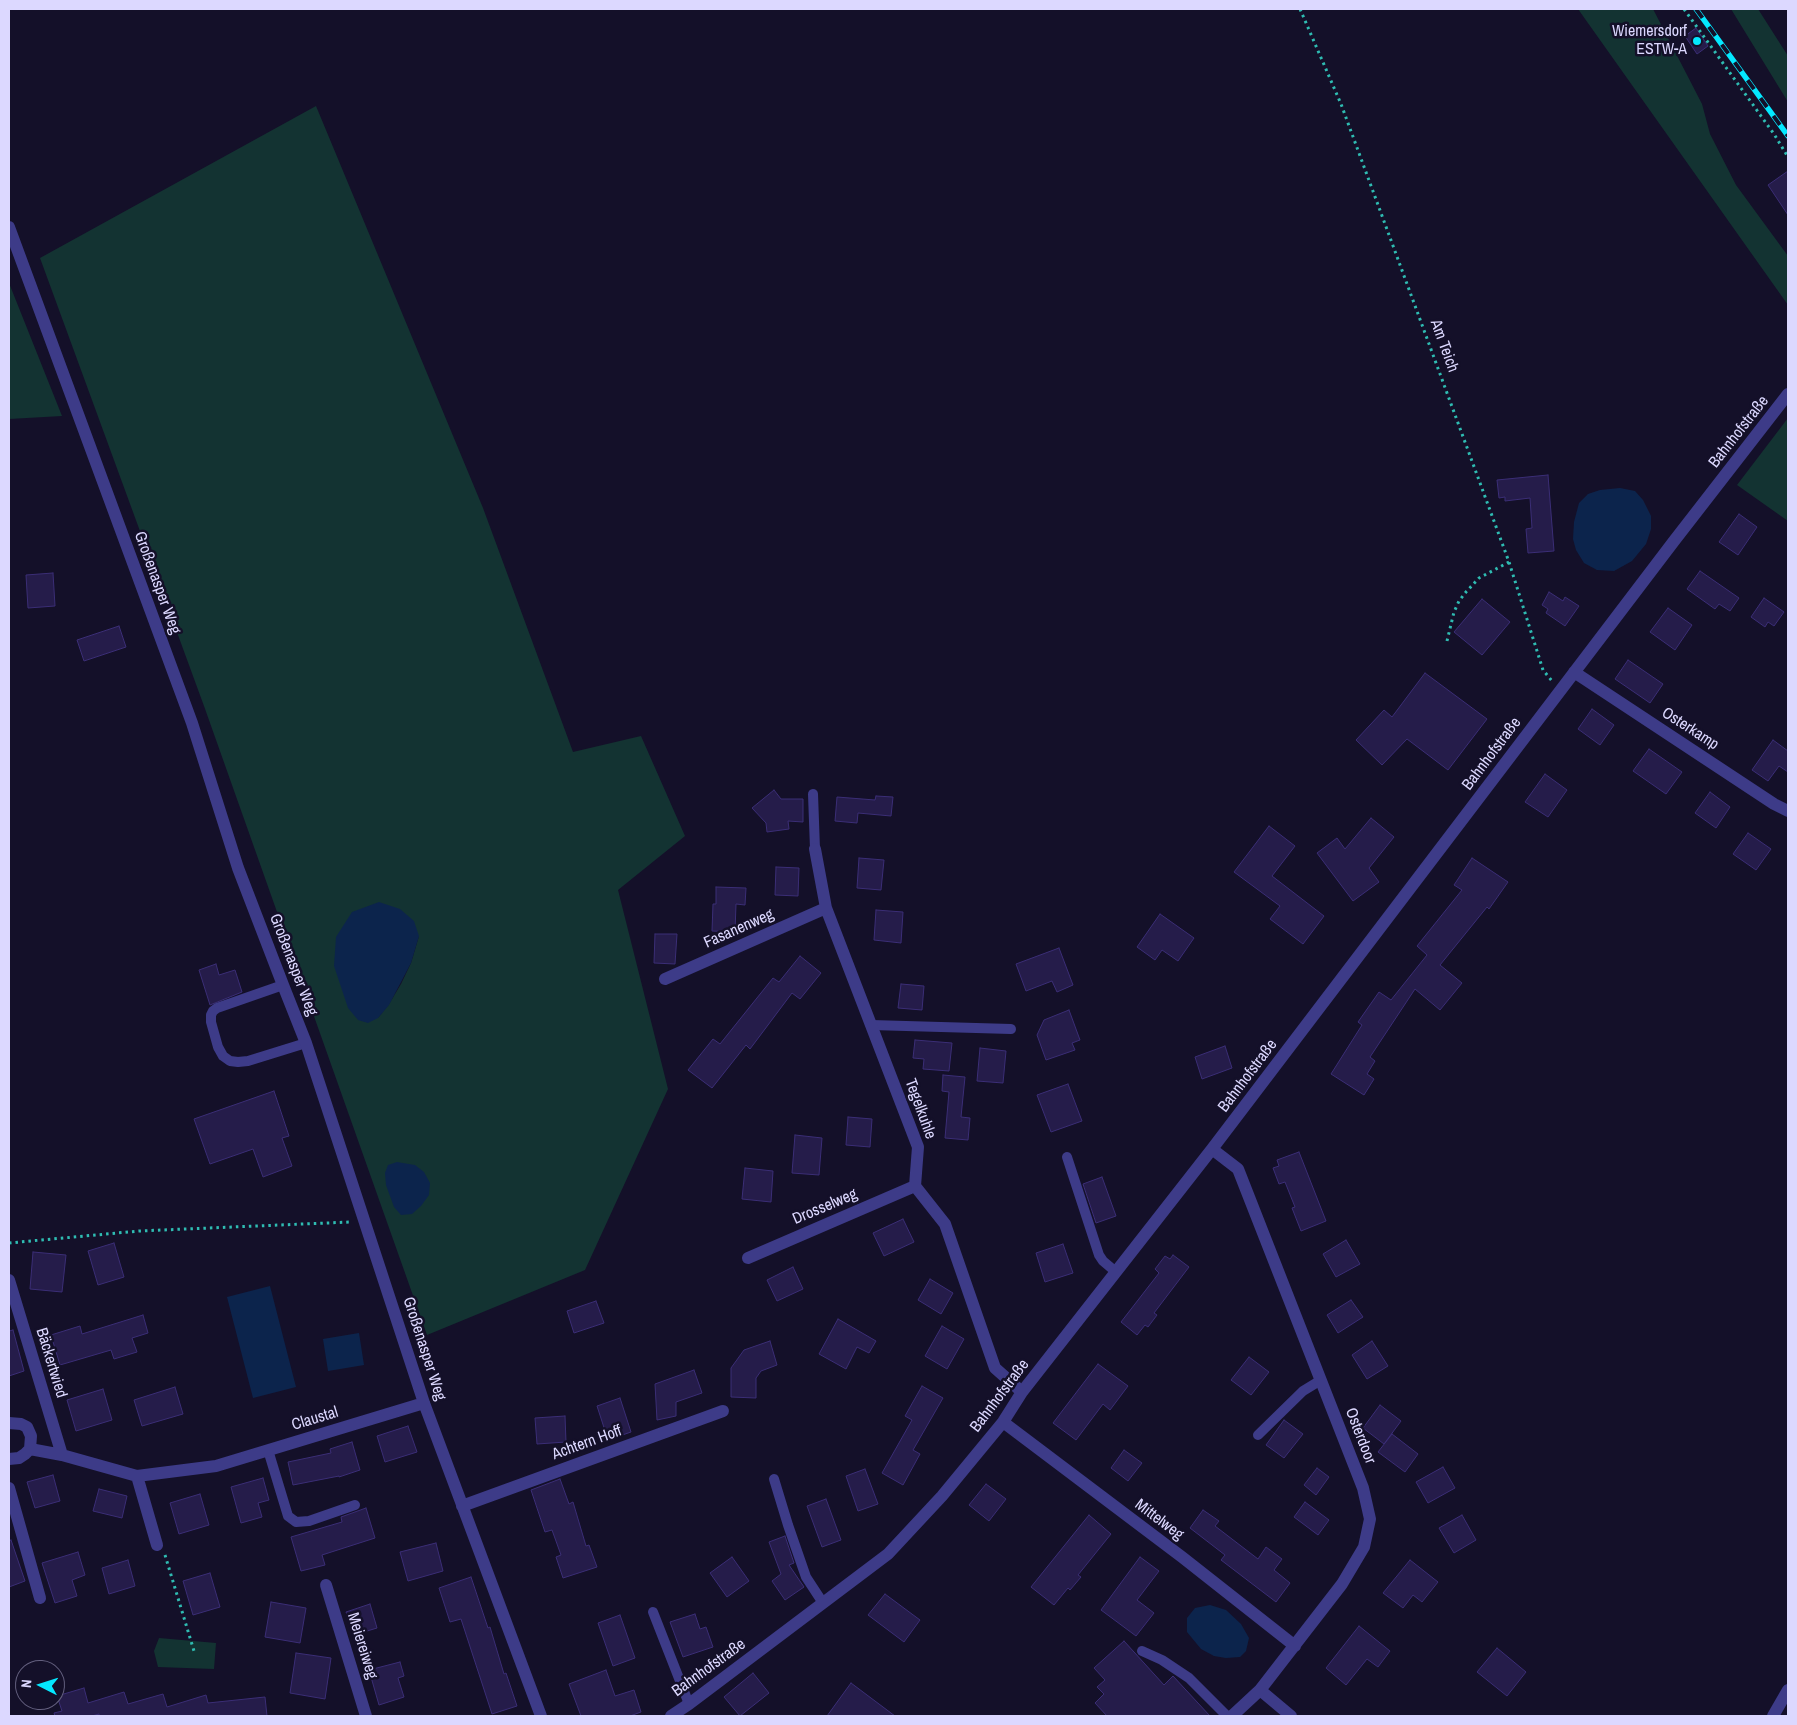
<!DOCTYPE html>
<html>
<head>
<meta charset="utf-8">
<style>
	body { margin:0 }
	#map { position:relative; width:1797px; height:1725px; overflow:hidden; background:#141029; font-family:"Archivo Narrow",sans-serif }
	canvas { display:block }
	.frame { position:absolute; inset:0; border:10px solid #dcd8ff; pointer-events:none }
	.north { position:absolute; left:15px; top:1660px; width:50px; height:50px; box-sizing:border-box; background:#141029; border:1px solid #64607f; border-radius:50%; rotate:275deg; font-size:14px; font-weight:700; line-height:20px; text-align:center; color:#dcd8ff }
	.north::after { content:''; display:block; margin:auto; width:18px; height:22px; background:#04e8ff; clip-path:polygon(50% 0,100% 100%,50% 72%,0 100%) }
</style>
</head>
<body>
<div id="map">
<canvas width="1797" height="1725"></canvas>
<div class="frame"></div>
<div class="north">N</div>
</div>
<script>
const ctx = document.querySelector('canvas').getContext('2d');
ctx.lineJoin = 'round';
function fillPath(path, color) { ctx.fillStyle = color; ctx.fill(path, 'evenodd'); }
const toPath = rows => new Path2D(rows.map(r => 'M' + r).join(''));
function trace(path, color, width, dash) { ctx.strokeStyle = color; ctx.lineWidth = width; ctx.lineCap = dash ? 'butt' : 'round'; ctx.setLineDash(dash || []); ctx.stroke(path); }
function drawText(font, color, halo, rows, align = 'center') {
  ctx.font = font + ' "Archivo Narrow",sans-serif'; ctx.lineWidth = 5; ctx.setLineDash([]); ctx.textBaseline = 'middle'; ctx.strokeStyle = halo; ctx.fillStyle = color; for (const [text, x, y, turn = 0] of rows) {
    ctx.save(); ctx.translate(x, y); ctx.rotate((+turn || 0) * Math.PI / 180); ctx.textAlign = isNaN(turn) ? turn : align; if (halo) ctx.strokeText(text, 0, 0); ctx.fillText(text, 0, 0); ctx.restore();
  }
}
const green = toPath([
	[1578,9,1653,9,1702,104,1710,134,1736,185,1788,256,1788,305],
	[1731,9,1758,9,1788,56,1788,102],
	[316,106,483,508,573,752,641,736,685,836,618,890,668,1089,585,1270,427,1335,204,706,40,258],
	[419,936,411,963,401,984,389,1004,378,1018],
	[9,283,62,416,9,419],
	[1788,418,1788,521,1737,485],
	[159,1638,216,1643,214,1669,158,1667,154,1651]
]);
const water = toPath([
	[1620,488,1635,491,1643,500,1651,516,1651,529,1646,544,1632,561,1614,571,1597,570,1584,563,1576,550,1573,539,1574,522,1579,503,1588,494,1600,490],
	[379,902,400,909,414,921,419,936,411,963,389,1005,378,1018,368,1023,358,1020,348,1008,334,966,336,937,352,912],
	[397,1162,415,1165,424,1172,430,1183,429,1195,421,1206,412,1214,401,1215,394,1207,386,1185,385,1173,388,1165],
	[270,1286,296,1387,253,1398,227,1297],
	[359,1333,364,1365,328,1371,323,1339],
	[1210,1605,1226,1610,1241,1624,1249,1638,1246,1651,1240,1657,1226,1658,1214,1656,1201,1649,1187,1632,1187,1618,1195,1608]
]);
const building = toPath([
	[1696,28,1708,46,1697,54,1685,36,1696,28],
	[1788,171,1788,215,1768,185,1788,171],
	[1548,475,1554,551,1528,553,1526,529,1532,528,1530,498,1505,501,1505,497,1499,498,1497,480,1548,475],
	[1739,514,1757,527,1738,555,1719,542,1739,514],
	[1700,571,1739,598,1730,611,1719,604,1715,609,1687,589,1700,571],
	[53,573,55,606,28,608,26,575,53,573],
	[1549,592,1563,601,1565,597,1579,606,1565,626,1546,613,1548,609,1542,605,1549,592],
	[1764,598,1784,612,1774,626,1768,622,1765,627,1751,617,1764,598],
	[1482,599,1510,622,1482,655,1454,632,1482,599],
	[1668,608,1692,625,1675,650,1650,632,1668,608],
	[119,626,126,647,84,661,77,640,119,626],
	[1628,660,1663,684,1650,703,1615,679,1628,660],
	[1425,673,1487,719,1448,770,1407,739,1382,765,1356,740,1384,710,1392,717,1425,673],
	[1592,709,1614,725,1600,745,1578,729,1592,709],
	[1773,740,1788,751,1788,772,1779,766,1768,781,1752,770,1773,740],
	[1649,749,1682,772,1666,794,1633,771,1649,749],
	[1545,774,1567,790,1548,817,1525,802,1545,774],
	[774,790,781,799,803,799,803,822,788,821,789,829,767,832,766,823,752,808,774,790],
	[1710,792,1730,807,1716,828,1695,813,1710,792],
	[876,796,893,797,891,816,858,813,857,823,835,821,837,797,875,800,876,796],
	[1371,818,1394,837,1369,868,1379,882,1353,901,1317,853,1337,838,1345,849,1371,818],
	[1269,826,1295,846,1272,876,1324,916,1303,944,1270,919,1280,906,1234,872,1269,826],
	[1748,833,1771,849,1756,870,1733,854,1748,833],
	[859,858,884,860,881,890,857,888,859,858],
	[1472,858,1508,882,1489,909,1487,907,1440,965,1462,983,1440,1010,1415,989,1370,1057,1375,1061,1367,1074,1374,1079,1364,1095,1331,1074,1362,1025,1358,1022,1379,992,1391,1000,1427,955,1417,946,1462,890,1454,885,1472,858],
	[776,867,799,868,798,896,775,895,776,867],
	[716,887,746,888,745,905,736,904,735,932,712,931,713,904,716,904,716,887],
	[876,910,903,912,901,943,874,940,876,910],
	[1160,914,1194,938,1178,961,1162,950,1155,960,1137,947,1160,914],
	[655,934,677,934,675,964,654,963,655,934],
	[1059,948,1073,985,1057,992,1052,981,1026,991,1016,964,1059,948],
	[800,956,821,973,800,999,792,993,750,1049,746,1045,712,1088,688,1070,713,1039,720,1044,773,978,779,982,800,956],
	[216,964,219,975,235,970,242,992,210,1005,199,970,216,964],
	[901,984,924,986,922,1010,898,1008,901,984],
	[1069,1010,1080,1040,1072,1043,1075,1050,1046,1060,1037,1035,1044,1020,1069,1010],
	[915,1040,952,1043,949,1071,923,1069,924,1059,913,1058,915,1040],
	[1225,1046,1232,1068,1202,1079,1195,1057,1225,1046],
	[980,1048,1006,1051,1003,1083,977,1081,980,1048],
	[943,1075,965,1077,961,1117,970,1118,968,1140,945,1138,949,1092,942,1091,943,1075],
	[1068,1084,1082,1121,1051,1132,1037,1095,1068,1084],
	[274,1091,289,1136,282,1138,292,1166,263,1177,253,1149,210,1164,194,1119,274,1091],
	[848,1117,872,1119,870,1147,846,1145,848,1117],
	[795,1135,822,1138,819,1175,792,1173,795,1135],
	[1299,1152,1326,1221,1301,1231,1292,1208,1295,1207,1285,1182,1279,1184,1273,1168,1279,1166,1277,1160,1299,1152],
	[745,1168,773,1171,771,1202,742,1199,745,1168],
	[1102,1177,1116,1216,1096,1223,1083,1184,1102,1177],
	[903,1219,914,1242,884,1256,873,1233,903,1219],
	[1346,1240,1360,1264,1336,1277,1323,1254,1346,1240],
	[114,1243,124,1277,98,1285,88,1251,114,1243],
	[1063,1244,1073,1273,1045,1282,1036,1253,1063,1244],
	[33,1252,66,1255,62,1292,30,1289,33,1252],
	[1173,1255,1189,1267,1154,1313,1157,1315,1148,1327,1145,1325,1137,1335,1121,1322,1159,1273,1155,1269,1165,1256,1170,1259,1173,1255],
	[793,1267,803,1289,777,1301,767,1280,793,1267],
	[930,1279,953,1293,941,1314,918,1300,930,1279],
	[1351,1300,1363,1317,1338,1333,1327,1315,1351,1300],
	[596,1301,604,1323,574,1333,567,1311,596,1301],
	[143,1315,148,1333,132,1338,137,1352,114,1359,111,1350,60,1365,51,1335,80,1326,82,1334,143,1315],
	[838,1319,876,1341,869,1353,857,1347,846,1369,819,1354,838,1319],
	[942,1326,964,1339,947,1369,925,1356,942,1326],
	[13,1330,24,1371,9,1376,9,1331,13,1330],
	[770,1341,777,1365,761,1371,756,1378,756,1398,731,1397,731,1368,744,1350,770,1341],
	[1372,1341,1388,1366,1367,1379,1352,1355,1372,1341],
	[1249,1357,1269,1372,1251,1395,1231,1380,1249,1357],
	[1098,1364,1128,1386,1110,1410,1103,1404,1076,1440,1053,1423,1098,1364],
	[694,1370,702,1393,676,1402,676,1416,657,1420,655,1384,694,1370],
	[922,1386,943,1398,913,1450,920,1454,903,1485,882,1473,912,1420,905,1416,922,1386],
	[175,1387,183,1414,142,1426,134,1400,175,1387],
	[103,1389,112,1420,76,1431,67,1400,103,1389],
	[620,1398,631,1432,608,1440,597,1406,620,1398],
	[1380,1405,1401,1421,1384,1444,1363,1428,1380,1405],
	[565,1416,566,1442,537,1444,535,1418,565,1416],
	[1284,1420,1303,1434,1284,1458,1266,1445,1284,1420],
	[408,1426,417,1452,385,1462,377,1436,408,1426],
	[1392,1434,1418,1454,1405,1472,1378,1452,1392,1434],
	[352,1442,360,1470,339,1477,339,1476,293,1485,288,1462,331,1453,330,1449,352,1442],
	[1124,1450,1142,1463,1128,1481,1111,1468,1124,1450],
	[1443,1467,1455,1488,1428,1503,1416,1482,1443,1467],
	[1317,1468,1329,1477,1316,1495,1304,1485,1317,1468],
	[865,1469,878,1504,858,1511,846,1476,865,1469],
	[53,1475,60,1501,35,1508,27,1482,53,1475],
	[263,1478,269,1500,258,1503,262,1517,241,1523,231,1487,263,1478],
	[560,1479,569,1504,573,1502,586,1546,589,1545,597,1567,563,1578,556,1557,561,1555,552,1530,545,1532,531,1490,560,1479],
	[986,1484,1006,1499,989,1521,969,1505,986,1484],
	[99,1489,127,1496,122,1518,93,1511,99,1489],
	[200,1494,209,1525,179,1534,170,1503,200,1494],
	[826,1499,841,1540,822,1547,807,1506,826,1499],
	[1305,1502,1329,1520,1318,1535,1294,1517,1305,1502],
	[366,1508,375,1538,322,1555,325,1565,301,1571,291,1537,342,1522,341,1517,366,1508],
	[1203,1510,1219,1521,1215,1526,1258,1559,1266,1547,1282,1559,1274,1570,1290,1583,1276,1602,1221,1560,1225,1555,1190,1528,1203,1510],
	[1089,1515,1111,1534,1078,1575,1081,1577,1070,1590,1068,1588,1054,1605,1031,1587,1089,1515],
	[1462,1515,1476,1540,1454,1553,1439,1528,1462,1515],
	[785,1536,794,1563,789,1565,804,1587,785,1600,772,1581,781,1574,769,1542,785,1536],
	[11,1540,25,1581,9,1587,9,1541,11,1540],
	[436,1543,443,1571,408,1581,400,1552,436,1543],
	[78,1552,85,1575,72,1580,77,1596,55,1603,42,1563,78,1552],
	[732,1557,749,1581,727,1597,710,1573,732,1557],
	[1140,1557,1159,1571,1137,1600,1154,1613,1136,1636,1101,1610,1140,1557],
	[128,1560,135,1586,109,1594,102,1568,128,1560],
	[1410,1560,1438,1582,1422,1602,1413,1595,1403,1608,1383,1593,1410,1560],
	[210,1573,220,1607,193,1615,183,1581,210,1573],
	[471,1577,488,1628,490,1627,504,1674,506,1673,517,1706,492,1714,461,1619,450,1622,439,1588,471,1577],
	[885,1594,920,1620,904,1642,868,1615,885,1594],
	[271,1602,306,1608,300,1643,265,1637,271,1602],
	[370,1604,377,1628,354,1635,346,1612,370,1604],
	[695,1614,700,1629,706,1627,713,1647,683,1657,670,1622,695,1614],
	[620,1615,635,1658,613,1666,598,1623,620,1615],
	[1359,1626,1390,1651,1378,1667,1367,1659,1346,1685,1326,1668,1359,1626],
	[1124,1641,1164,1685,1173,1676,1210,1716,1107,1716,1095,1703,1104,1694,1097,1687,1105,1680,1094,1668,1124,1641],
	[1497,1648,1526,1672,1507,1696,1477,1672,1497,1648],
	[296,1653,331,1658,325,1699,290,1693,296,1653],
	[400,1662,404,1676,398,1678,404,1697,379,1705,369,1670,400,1662],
	[606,1670,615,1696,634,1690,641,1712,630,1716,581,1716,569,1684,606,1670],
	[753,1673,769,1693,740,1716,724,1697,753,1673],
	[851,1683,895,1716,827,1716,851,1683],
	[84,1688,88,1703,124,1692,128,1704,163,1694,167,1707,206,1695,208,1703,265,1697,267,1716,99,1716,99,1714,92,1716,55,1716,54,1713,62,1711,57,1696,84,1688]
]);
const path = toPath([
	[1300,9,1341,104,1509,562,1543,670,1552,681],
	[1684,9,1774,134,1788,157],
	[1447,641,1454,612,1459,601,1466,592,1479,578,1509,562],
	[9,1243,139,1231,350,1222],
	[165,1555,194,1651]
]);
const service = toPath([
	[813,794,815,849],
	[283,985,217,1008,213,1011,211,1015,211,1022,218,1047,223,1056,230,1061,238,1062,248,1061,306,1043],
	[871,1025,1011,1029],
	[1067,1157,1099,1255,1103,1261,1116,1272],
	[1258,1435,1303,1391,1321,1380],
	[268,1450,288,1516,296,1522,309,1521,355,1505],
	[774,1479,788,1525,806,1577,823,1603],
	[653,1612,689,1704],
	[1142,1651,1162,1660,1189,1678,1227,1716]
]);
const minor = toPath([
	[9,227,192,723,238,868,283,985,306,1043,424,1403,541,1716],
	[1574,672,1774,804,1788,811],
	[815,849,826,908,918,1147,915,1186,945,1224,995,1368,1022,1392],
	[665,979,826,908],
	[1212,1149,1238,1169,1363,1488,1370,1519,1364,1547,1342,1584,1260,1690,1232,1716],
	[748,1258,915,1186],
	[9,1280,62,1455],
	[1003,1422,1182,1557,1295,1646],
	[9,1423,21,1424,27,1427,31,1436,30,1449,25,1454,19,1458,9,1459],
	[30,1449,62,1455,137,1476,216,1466,424,1403],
	[137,1476,157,1545],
	[9,1488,40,1598],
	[462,1506,723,1411],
	[326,1585,366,1716],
	[1260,1690,1291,1716],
	[671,1716,689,1704,888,1554,942,1496,1003,1422,1022,1392,1212,1149,1674,541,1788,394],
	[1773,1716,1788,1690]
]);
const rail = toPath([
	[1696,9,1788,136]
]);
const markers = [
	[1697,41,5,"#04e8ff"]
];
const poiNames = [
	["Wiemersdorf",1687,32],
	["ESTW-A",1687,50]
];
const streetNames = [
	["Am Teich",1444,346,70],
	["Bahnhofstraße",1739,432,-52],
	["Großenasper Weg",157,583,70],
	["Osterkamp",1690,729,33],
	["Bahnhofstraße",1492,754,-53],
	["Fasanenweg",739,929,-24],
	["Großenasper Weg",293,965,69],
	["Bahnhofstraße",1248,1076,-53],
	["Tegelkuhle",920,1109,70],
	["Drosselweg",825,1207,-23],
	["Großenasper Weg",424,1349,72],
	["Bäckertwied",51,1363,73],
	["Bahnhofstraße",1000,1396,-53],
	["Claustal",315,1419,-17],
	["Osterdoor",1360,1436,69],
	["Achtern Hoff",587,1443,-20],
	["Mittelweg",1159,1520,37],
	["Meiereiweg",362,1646,73],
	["Bahnhofstraße",709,1668,-36]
];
fillPath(green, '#133332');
fillPath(water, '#0c244c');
fillPath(building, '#251c4a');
trace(building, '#3b2e76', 1);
trace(path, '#2fbcb2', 3, [2.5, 4]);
trace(service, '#3d3b88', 10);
trace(minor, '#3d3b88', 12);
trace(rail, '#04e8ff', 5.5);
trace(rail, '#141029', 4, [11]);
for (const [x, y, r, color] of markers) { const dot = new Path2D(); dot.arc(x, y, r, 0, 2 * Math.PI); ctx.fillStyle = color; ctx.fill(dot); trace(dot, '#141029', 2); }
drawText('16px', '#dcd8ff', '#141029', poiNames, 'right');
drawText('16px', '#dcd8ff', '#141029', streetNames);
</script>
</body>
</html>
